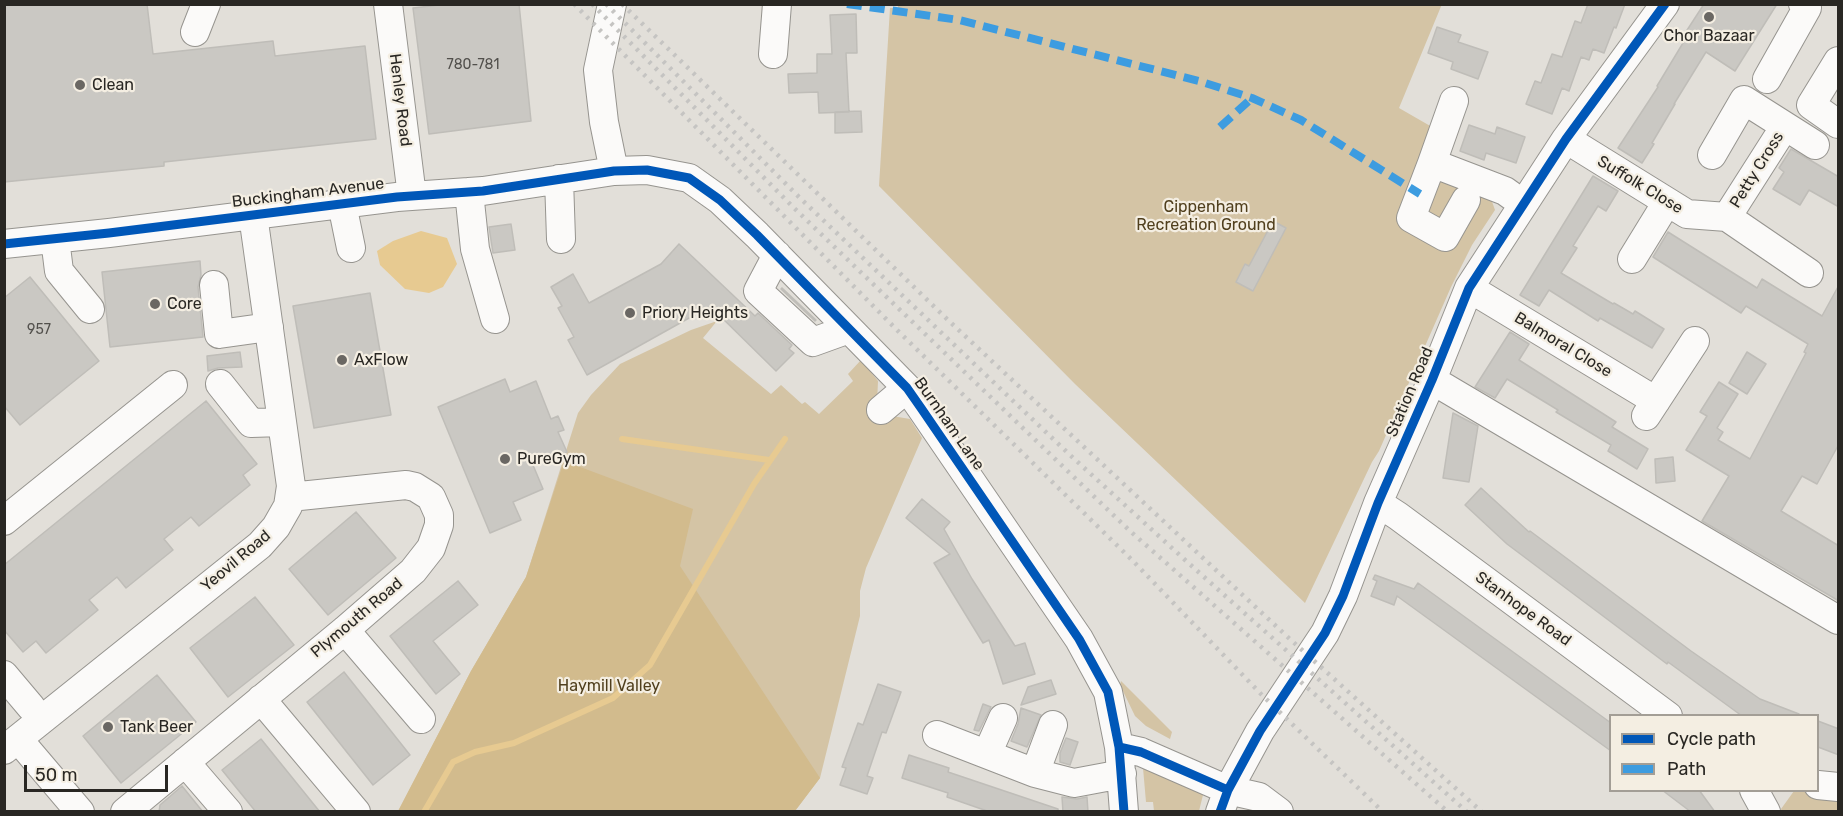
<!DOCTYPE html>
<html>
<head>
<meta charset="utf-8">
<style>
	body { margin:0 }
	#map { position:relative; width:1843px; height:816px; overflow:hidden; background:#e2dfd9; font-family:Rubik,sans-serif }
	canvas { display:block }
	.frame { position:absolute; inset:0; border:6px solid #292723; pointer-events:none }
	.legend { position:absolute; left:1609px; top:714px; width:210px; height:78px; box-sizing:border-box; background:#f4eee2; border:2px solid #a39e96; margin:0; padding:8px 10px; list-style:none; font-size:18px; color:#292723 }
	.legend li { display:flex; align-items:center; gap:12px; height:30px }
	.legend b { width:30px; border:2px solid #a39e96 }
	.scale { position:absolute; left:24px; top:765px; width:144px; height:27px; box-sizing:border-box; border:3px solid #292723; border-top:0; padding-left:8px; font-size:18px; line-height:21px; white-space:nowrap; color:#292723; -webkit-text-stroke:4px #f4eee2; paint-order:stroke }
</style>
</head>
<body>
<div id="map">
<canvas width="1843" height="816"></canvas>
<div class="frame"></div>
<ul class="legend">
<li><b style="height:8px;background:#0057b8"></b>Cycle path</li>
<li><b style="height:8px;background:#3d9ce0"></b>Path</li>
</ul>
<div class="scale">50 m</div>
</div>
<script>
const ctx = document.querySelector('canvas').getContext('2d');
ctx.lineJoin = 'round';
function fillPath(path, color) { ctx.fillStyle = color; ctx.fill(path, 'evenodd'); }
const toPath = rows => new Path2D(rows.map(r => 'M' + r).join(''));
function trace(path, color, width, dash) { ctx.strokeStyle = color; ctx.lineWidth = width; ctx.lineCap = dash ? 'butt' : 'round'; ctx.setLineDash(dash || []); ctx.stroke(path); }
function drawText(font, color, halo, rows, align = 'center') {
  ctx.font = font + ' Rubik,sans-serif'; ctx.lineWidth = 4.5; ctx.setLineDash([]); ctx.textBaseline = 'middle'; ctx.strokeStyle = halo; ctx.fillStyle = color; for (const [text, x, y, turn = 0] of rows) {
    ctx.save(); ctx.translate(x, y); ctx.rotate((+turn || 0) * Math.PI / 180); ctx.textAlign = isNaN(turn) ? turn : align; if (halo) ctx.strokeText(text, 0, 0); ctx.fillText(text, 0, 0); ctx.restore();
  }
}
const green = toPath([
	[1442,4,1399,108,1432,127,1428,188,1446,180,1490,196,1495,210,1472,245,1451,287,1379,451,1372,462,1305,603,1075,384,879,186,890,8,898,8,898,5],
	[717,321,703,338,771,394,781,385,802,404,805,402,819,414,853,381,848,374,861,360,878,381,877,404,886,415,910,419,922,438,866,568,860,591,860,616,820,778,795,811,398,812,471,671,526,577,578,413,591,395,620,364,691,330],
	[1121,681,1172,732,1170,739,1146,726,1135,716,1120,685],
	[1148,766,1201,787,1203,795,1199,811,1154,811,1153,802,1146,802,1143,768],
	[1794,791,1838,794,1838,811,1782,812,1781,809]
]);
const forest = toPath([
	[564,461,693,509,680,566,820,778,795,811,398,811,471,671,526,577]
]);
const water = toPath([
	[421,231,447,238,457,264,443,287,429,293,405,289,380,265,377,251,393,241]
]);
const stream = toPath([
	[622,439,769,460],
	[424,812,453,762,475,752,514,743,613,698,650,665,754,484,785,439]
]);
const building = toPath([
	[4,4,147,4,153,54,273,41,275,56,365,46,376,139,164,162,164,166,4,182,4,4],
	[448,4,519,4,531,121,429,134,413,8,448,4],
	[1588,4,1625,4,1616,28,1614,27,1604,53,1593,49,1589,60,1581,57,1569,91,1562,88,1552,114,1526,104,1535,81,1541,83,1552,54,1562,57,1575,21,1581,23,1588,4],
	[1704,4,1777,4,1735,71,1706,52,1674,104,1675,104,1652,143,1654,144,1642,163,1618,148,1658,87,1657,86,1683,43,1680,41,1704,4],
	[856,14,857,53,846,53,849,112,819,113,818,92,789,93,788,74,817,73,817,54,832,54,830,15,856,14],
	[1437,27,1461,35,1458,42,1488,52,1478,79,1451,69,1453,62,1428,53,1437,27],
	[861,111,862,132,835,133,835,112,861,111],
	[1469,125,1495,134,1497,127,1525,137,1516,163,1486,153,1484,160,1460,151,1469,125],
	[1791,149,1839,177,1839,207,1809,190,1800,205,1773,189,1784,172,1779,168,1791,149],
	[1593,176,1618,191,1606,211,1598,206,1573,246,1577,248,1561,273,1613,304,1614,303,1633,314,1635,311,1664,329,1652,348,1600,318,1598,321,1549,290,1539,306,1520,295,1593,176],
	[1273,221,1286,228,1253,291,1236,282,1245,264,1249,266,1273,221],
	[511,224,515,250,493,253,489,227,511,224],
	[1668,232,1757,288,1762,279,1822,316,1839,285,1839,444,1817,484,1802,476,1781,511,1839,546,1839,601,1702,521,1729,476,1686,450,1707,416,1700,412,1719,382,1738,394,1717,428,1723,432,1718,440,1750,459,1806,353,1804,352,1808,344,1746,306,1741,313,1653,257,1668,232],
	[679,244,755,316,758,313,792,345,789,349,794,353,776,371,718,314,716,317,707,308,587,375,568,340,574,337,558,308,562,306,551,287,573,274,589,303,661,264,679,244],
	[200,261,201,275,198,287,203,337,110,347,102,272,200,261],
	[30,277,99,361,20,425,4,406,4,298,30,277],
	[782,288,816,320,815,321,781,289,782,288],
	[370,293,391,415,314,428,293,306,370,293],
	[1510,332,1529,344,1519,360,1616,422,1612,427,1648,449,1637,469,1608,451,1611,445,1556,412,1558,410,1507,379,1495,398,1475,387,1510,332],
	[240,352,242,367,218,368,208,371,207,356,240,352],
	[1747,352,1766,364,1747,394,1729,383,1747,352],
	[505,379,510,392,536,381,551,419,558,416,564,430,558,432,567,452,533,465,543,489,513,502,521,520,490,533,438,407,505,379],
	[206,401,257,464,243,475,250,485,199,526,191,517,164,539,173,550,126,588,117,577,89,600,98,610,46,653,36,641,23,652,4,630,4,565,206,401],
	[1453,413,1478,426,1469,482,1443,478,1453,413],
	[1673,457,1675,481,1656,483,1655,459,1673,457],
	[1481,488,1529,532,1530,531,1691,651,1760,699,1799,714,1799,716,1742,716,1668,662,1667,664,1507,544,1465,505,1481,488],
	[922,499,950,522,944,529,972,579,1015,646,1025,643,1035,674,1003,684,989,640,983,643,934,563,950,554,906,518,922,499],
	[356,512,396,558,328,615,289,569,356,512],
	[1375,575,1414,589,1418,583,1611,723,1611,751,1397,596,1394,605,1371,596,1377,581,1373,579,1375,575],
	[458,581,478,605,433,641,460,674,436,694,390,636,458,581],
	[255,597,294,645,228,697,190,648,255,597],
	[344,672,410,755,373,785,307,702,344,672],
	[157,675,196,722,121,783,83,736,157,675],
	[1051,680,1056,694,1021,705,1028,687,1051,680],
	[878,684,901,692,886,733,882,732,867,776,873,778,867,794,840,785,846,768,842,767,858,723,863,725,878,684],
	[983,704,991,707,979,731,974,730,983,704],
	[1021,708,1041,715,1027,747,1011,741,1018,724,1021,708],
	[1818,721,1839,729,1839,755,1818,747,1818,721],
	[1066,738,1078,742,1070,765,1060,762,1060,753,1066,738],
	[261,739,320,812,256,812,222,770,261,739],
	[909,755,949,768,948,772,1058,809,1058,812,990,812,947,797,948,793,902,778,909,755],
	[182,786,203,812,159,812,160,805,182,786],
	[1662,790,1699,790,1715,812,1691,812,1662,790],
	[1062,797,1077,799,1087,797,1088,812,1063,812,1062,797]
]);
const minor = toPath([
	[388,4,412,196],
	[612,4,598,70,604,122,614,171],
	[195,32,206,4],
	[773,54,777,4],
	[1838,61,1811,105,1838,124],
	[1767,79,1807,8,1803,4],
	[1454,101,1432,163,1505,191,1523,204],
	[1785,126,1815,145],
	[1566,139,1687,214,1727,217,1809,273],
	[1712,155,1744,100,1785,126,1727,217],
	[1432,163,1411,218,1445,237,1466,200],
	[559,179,561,239],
	[469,192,475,249,495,319],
	[342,204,351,248],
	[55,239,59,271,90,309],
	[4,244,109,233,397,197,483,191,614,171,647,170,689,178,720,200,757,235,907,388,921,408,1079,639,1108,692,1119,747,1124,812],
	[777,255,758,291,813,342,849,329],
	[1632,259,1667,202],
	[214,285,219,334,269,327],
	[1469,288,1656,401],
	[1432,380,1838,620],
	[220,384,251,423,282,422],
	[881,410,907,388],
	[1646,416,1695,341],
	[1378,503,1398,516,1668,716],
	[4,521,173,385],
	[345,630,421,719],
	[4,675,31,707],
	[261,699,356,812],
	[937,735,1035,773,1074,783,1122,774],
	[18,739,80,812],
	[1119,747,1141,752,1228,790,1259,797,1279,812],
	[4,750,260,545,276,527,288,506,291,486,253,215],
	[987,754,1003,718],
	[185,762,228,812],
	[1035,773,1053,725],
	[1818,785,1838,787],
	[1754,790,1766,812],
	[125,812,345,630,413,571,431,548,439,525,439,515,431,497,415,487,406,485,290,497],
	[1220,812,1228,790,1260,731,1325,633,1343,596,1378,503,1432,380,1469,288,1566,139,1665,4]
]);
const rail = toPath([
	[574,4,896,329,1133,561,1261,694,1383,812],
	[592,4,794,208,1130,531,1448,812],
	[606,4,801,199,1070,455,1184,559,1467,812],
	[622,4,949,321,1292,641,1482,812]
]);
const quiet = toPath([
	[847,4,959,20,1199,81,1252,98,1301,120,1420,194],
	[1220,127,1252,98]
]);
const cycleway = toPath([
	[4,244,109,233,397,197,483,191,614,171,647,170,689,178,720,200,757,235,907,388,921,408,1079,639,1108,692,1119,747,1124,812],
	[1119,747,1141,752,1228,790],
	[1220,812,1228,790,1260,731,1325,633,1343,596,1378,503,1432,380,1469,288,1566,139,1665,4]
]);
const markers = [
	[1709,17,6,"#6a6763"],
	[80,85,6,"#6a6763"],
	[155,304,6,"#6a6763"],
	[630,313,6,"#6a6763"],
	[342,360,6,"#6a6763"],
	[505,459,6,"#6a6763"],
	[108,727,6,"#6a6763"]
];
const numberNames = [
	["780-781",473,65],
	["957",39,330]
];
const poiNames = [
	["Chor Bazaar",1709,36,"center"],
	["Clean",92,85],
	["Core",167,304],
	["Priory Heights",642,313],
	["AxFlow",354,360],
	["PureGym",517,459],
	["Tank Beer",120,727]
];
const streetNames = [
	["Henley Road",400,100,83],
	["Petty Cross",1757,170,-58],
	["Suffolk Close",1640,185,31],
	["Buckingham Avenue",308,193,-7],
	["Balmoral Close",1563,345,31],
	["Station Road",1410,392,-67],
	["Burnham Lane",949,424,55],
	["Yeovil Road",236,561,-40],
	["Stanhope Road",1523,609,36],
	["Plymouth Road",357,618,-40]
];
const parkNames = [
	["Cippenham",1206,207],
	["Recreation Ground",1206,225],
	["Haymill Valley",609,686]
];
fillPath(green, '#d4c4a5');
fillPath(forest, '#d2bb8d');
fillPath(water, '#e7ca91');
trace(stream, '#e7ca91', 6);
fillPath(building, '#cac8c3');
trace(building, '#bfbdb8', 1.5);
trace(minor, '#96948f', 30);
trace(minor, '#fbfaf9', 28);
trace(rail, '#c5c4c2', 4.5, [3, 6]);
trace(quiet, '#3d9ce0', 8, [15, 8]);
trace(cycleway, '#0057b8', 9);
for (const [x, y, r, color] of markers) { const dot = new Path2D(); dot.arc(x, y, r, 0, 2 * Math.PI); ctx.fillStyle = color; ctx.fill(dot); trace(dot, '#f4eee2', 2); }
drawText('14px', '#52504c', null, numberNames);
drawText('16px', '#292723', '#f4eee2', poiNames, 'left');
drawText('16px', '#292723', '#f4eee2', streetNames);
drawText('16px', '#503f1d', '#f4eee2', parkNames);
</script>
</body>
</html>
